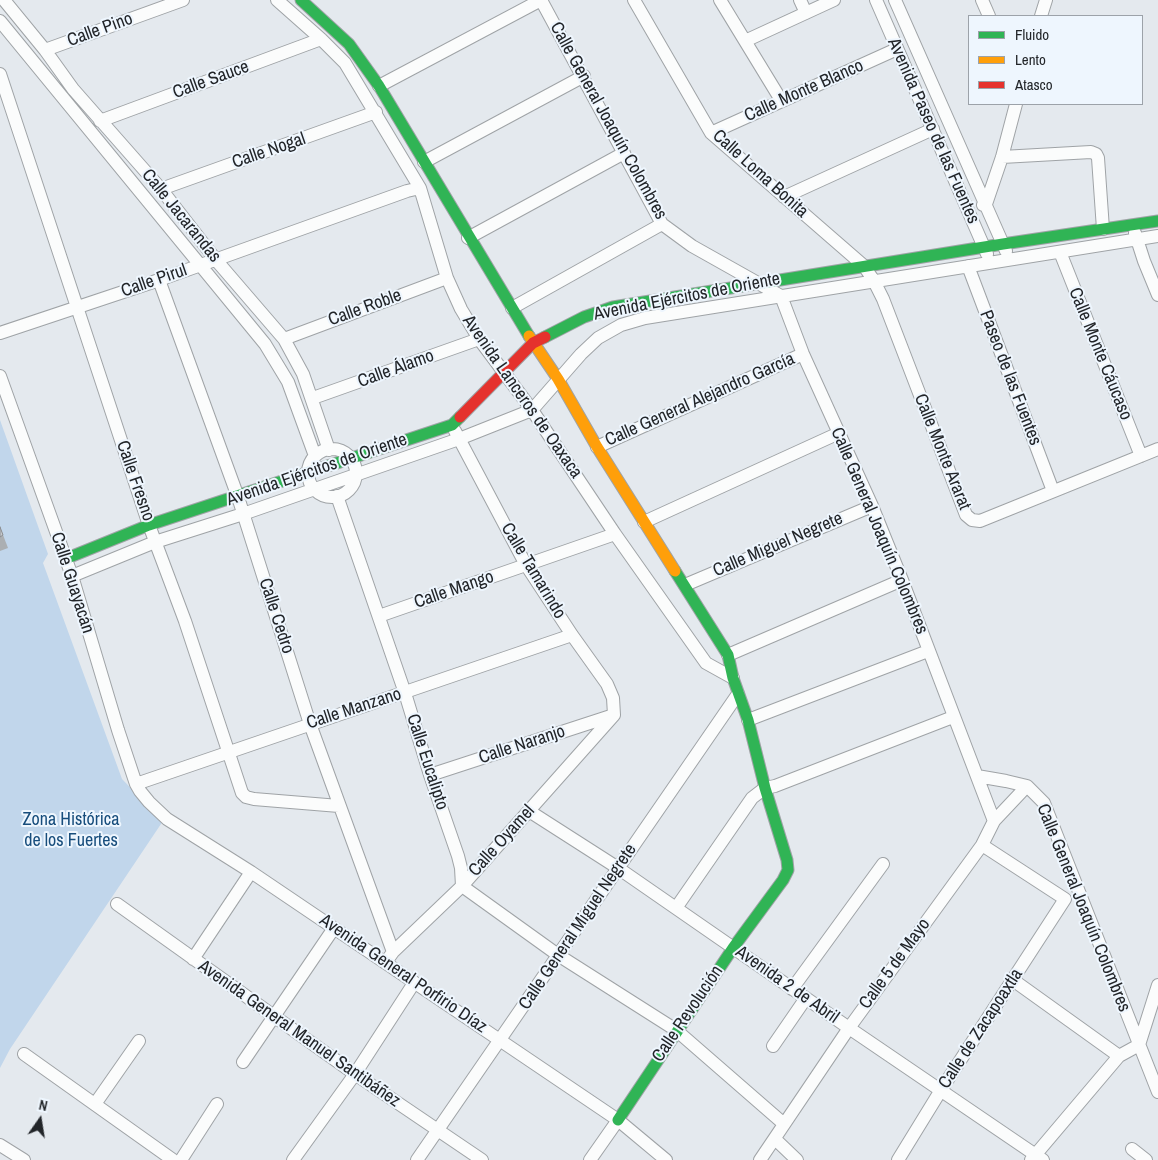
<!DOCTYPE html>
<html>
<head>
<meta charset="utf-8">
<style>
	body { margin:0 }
	#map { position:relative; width:1158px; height:1160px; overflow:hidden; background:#e4e9ee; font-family:"Archivo Narrow",sans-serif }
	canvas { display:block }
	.legend { position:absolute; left:968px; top:15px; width:175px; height:90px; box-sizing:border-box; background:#eef6fe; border:1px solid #9ca2a9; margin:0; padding:6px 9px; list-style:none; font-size:15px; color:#222529 }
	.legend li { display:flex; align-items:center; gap:10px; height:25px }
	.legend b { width:25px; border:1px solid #9ca2a9 }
	.north { position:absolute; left:15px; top:1095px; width:50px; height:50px; -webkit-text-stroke:4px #eef6fe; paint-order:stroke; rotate:13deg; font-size:14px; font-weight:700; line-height:20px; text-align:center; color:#222529 }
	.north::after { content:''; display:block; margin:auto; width:18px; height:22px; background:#222529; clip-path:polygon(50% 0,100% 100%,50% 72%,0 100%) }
</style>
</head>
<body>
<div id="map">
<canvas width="1158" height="1160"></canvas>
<ul class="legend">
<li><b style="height:6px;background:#30b455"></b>Fluido</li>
<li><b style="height:6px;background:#ff9f0a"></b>Lento</li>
<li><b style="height:6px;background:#e5322d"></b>Atasco</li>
</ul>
<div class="north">N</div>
</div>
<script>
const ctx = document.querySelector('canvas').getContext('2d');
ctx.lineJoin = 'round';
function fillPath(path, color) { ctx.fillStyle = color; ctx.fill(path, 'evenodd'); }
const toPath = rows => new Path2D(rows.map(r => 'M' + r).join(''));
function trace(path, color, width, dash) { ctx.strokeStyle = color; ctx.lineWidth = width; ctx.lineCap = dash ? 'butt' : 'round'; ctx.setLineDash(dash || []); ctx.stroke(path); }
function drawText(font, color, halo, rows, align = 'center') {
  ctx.font = font + ' "Archivo Narrow",sans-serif'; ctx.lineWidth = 4; ctx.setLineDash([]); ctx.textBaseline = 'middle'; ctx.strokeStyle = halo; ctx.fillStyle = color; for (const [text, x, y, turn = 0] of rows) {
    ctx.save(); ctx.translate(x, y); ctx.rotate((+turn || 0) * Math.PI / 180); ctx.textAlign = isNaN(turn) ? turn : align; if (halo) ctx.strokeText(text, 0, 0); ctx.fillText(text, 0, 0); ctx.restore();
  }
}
const green = toPath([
	[0,420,48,554,43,563,122,779,163,821,10,1049,0,1068]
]);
const street = toPath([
	[4,0,45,50,73,89,161,189,216,260,284,339,303,374,329,450],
	[277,0,321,39,345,63,420,188,447,278,461,309,479,339,532,410,615,534,706,663,733,678],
	[541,0,662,224,692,246,781,296,803,354,872,506,902,580,994,821],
	[634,0,711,133,864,266,874,281,883,299,966,515,972,520,980,521,1158,449],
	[720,0,781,100],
	[800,0,806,13],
	[876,0,987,254],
	[895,0,1006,251],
	[982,0,989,16],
	[1041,16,1046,0],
	[0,21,265,344,288,382,315,456],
	[745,41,834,0],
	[45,50,183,0],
	[0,74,149,525,185,621,242,793,246,797,254,799,339,806],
	[379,86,541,0],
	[100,121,321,39],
	[711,133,897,49],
	[1002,157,1091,152,1096,154,1098,158,1103,229],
	[424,162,584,76],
	[161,189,376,112],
	[784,197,933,129],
	[983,205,986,204,1002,157,1016,104],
	[1135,233,1144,261,1158,295],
	[468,238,624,153],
	[1060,252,1141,456],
	[968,266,1053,491],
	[159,280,238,497,310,724,393,952],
	[512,308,662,224],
	[0,333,159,280,407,191,420,188],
	[284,339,447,278],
	[0,376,72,576,118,730,136,784,140,791,149,802,167,819,251,872,618,1120,666,1160],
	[313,398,479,339],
	[455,431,526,565,572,635,607,684,613,698,614,715],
	[597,447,803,354],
	'308 473a24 24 0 1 1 48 0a24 24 0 1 1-48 0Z',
	[337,496,405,693,430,775,458,856,461,868,462,886,558,955,676,1030,784,1124],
	[644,522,839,433],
	[72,576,155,542,243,514,459,439,532,410,581,354,598,338,621,325,645,318,1158,236],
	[685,585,872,506],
	[379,616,615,534],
	[728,655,902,580],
	[748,720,928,651],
	[430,775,614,715],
	[977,776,1006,781,1027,786,1044,803,1158,1092],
	[136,784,572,635],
	[529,811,618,868,849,1028,1043,1160],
	[117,904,355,1074,482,1160],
	[676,908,752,798,765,788,775,786,953,717],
	[193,959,251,872],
	[388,959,393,952,462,886,614,715],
	[1013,980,1119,1056],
	[792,989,883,864],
	[773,1046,806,998],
	[24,1054,173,1160],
	[243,1062,334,928],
	[95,1104,139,1041],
	[775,1139,797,1160],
	[0,1145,24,1160],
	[1132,1149,1146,1160],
	[181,1160,217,1104],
	[293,1160,355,1074,414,983],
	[417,1160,738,694],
	[590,1160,618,1120],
	[760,1160,849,1028,982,845,994,821,1027,786],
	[898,1160,941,1090,1065,899,982,845],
	[1031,1160,1119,1056,1139,1045,1158,985]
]);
const fast = toPath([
	[301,0,349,44,379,86,529,336],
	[545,337,584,317,613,307,1003,244,1158,221],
	[65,559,149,525,452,425,460,417],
	[618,1120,733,948,783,880,788,870,787,860,765,788,748,720,733,678,728,655,675,571]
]);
const slow = toPath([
	[529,336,558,379,597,447,675,571]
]);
const jam = toPath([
	[460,417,533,343,545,337]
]);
const wall = toPath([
	[0,527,8,548,0,551]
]);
const building = toPath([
	[0,527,3,535,0,537,0,527]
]);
const streetNames = [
	["Calle Pino",100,30,-20],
	["Calle Sauce",211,80,-20],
	["Calle Monte Blanco",804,91,-24],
	["Calle General Joaquín Colombres",608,121,61],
	["Avenida Paseo de las Fuentes",933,131,66],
	["Calle Nogal",269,151,-19],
	["Calle Loma Bonita",760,174,42],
	["Calle Jacarandas",181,216,51],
	["Calle Pirul",154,281,-19],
	["Avenida Ejércitos de Oriente",687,297,-11],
	["Calle Roble",365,308,-20],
	["Calle Monte Cáucaso",1100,354,68],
	["Calle Álamo",396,369,-20],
	["Paseo de las Fuentes",1010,378,69],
	["Avenida Lanceros de Oaxaca",522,397,55],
	["Calle General Alejandro García",700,400,-24],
	["Calle Monte Ararat",942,452,68],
	["Avenida Ejércitos de Oriente",317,470,-19],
	["Calle Fresno",135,481,71],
	["Calle General Joaquín Colombres",879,531,67],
	["Calle Miguel Negrete",778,545,-23],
	["Calle Tamarindo",533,571,59],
	["Calle Guayacán",72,583,72],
	["Calle Mango",454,590,-19],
	["Calle Cedro",276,616,72],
	["Calle Manzano",354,709,-18],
	["Calle Naranjo",522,745,-18],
	["Calle Eucalipto",427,762,72],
	["Calle Oyamel",502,841,-48],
	["Calle General Joaquín Colombres",1083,908,68],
	["Calle General Miguel Negrete",578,927,-56],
	["Calle 5 de Mayo",895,964,-54],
	["Avenida General Porfirio Díaz",403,974,34],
	["Avenida 2 de Abril",787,985,35],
	["Calle Revolución",688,1014,-56],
	["Calle de Zacapoaxtla",981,1029,-57],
	["Avenida General Manuel Santibáñez",299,1034,35]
];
const parkNames = [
	["Zona Histórica",71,820],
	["de los Fuertes",71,841]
];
fillPath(green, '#c1d6eb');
trace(street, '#9fa3a6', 14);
trace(fast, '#9fa3a6', 13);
trace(slow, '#9fa3a6', 13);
trace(jam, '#9fa3a6', 13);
trace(street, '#fbfcfc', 12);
trace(fast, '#30b455', 11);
trace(slow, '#ff9f0a', 11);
trace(jam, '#e5322d', 11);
fillPath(wall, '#abafb2');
fillPath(building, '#c7cbcf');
trace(building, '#8b8e91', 1);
drawText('18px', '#222529', '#eef6fe', streetNames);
drawText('18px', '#174d7c', '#eef6fe', parkNames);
</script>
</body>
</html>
